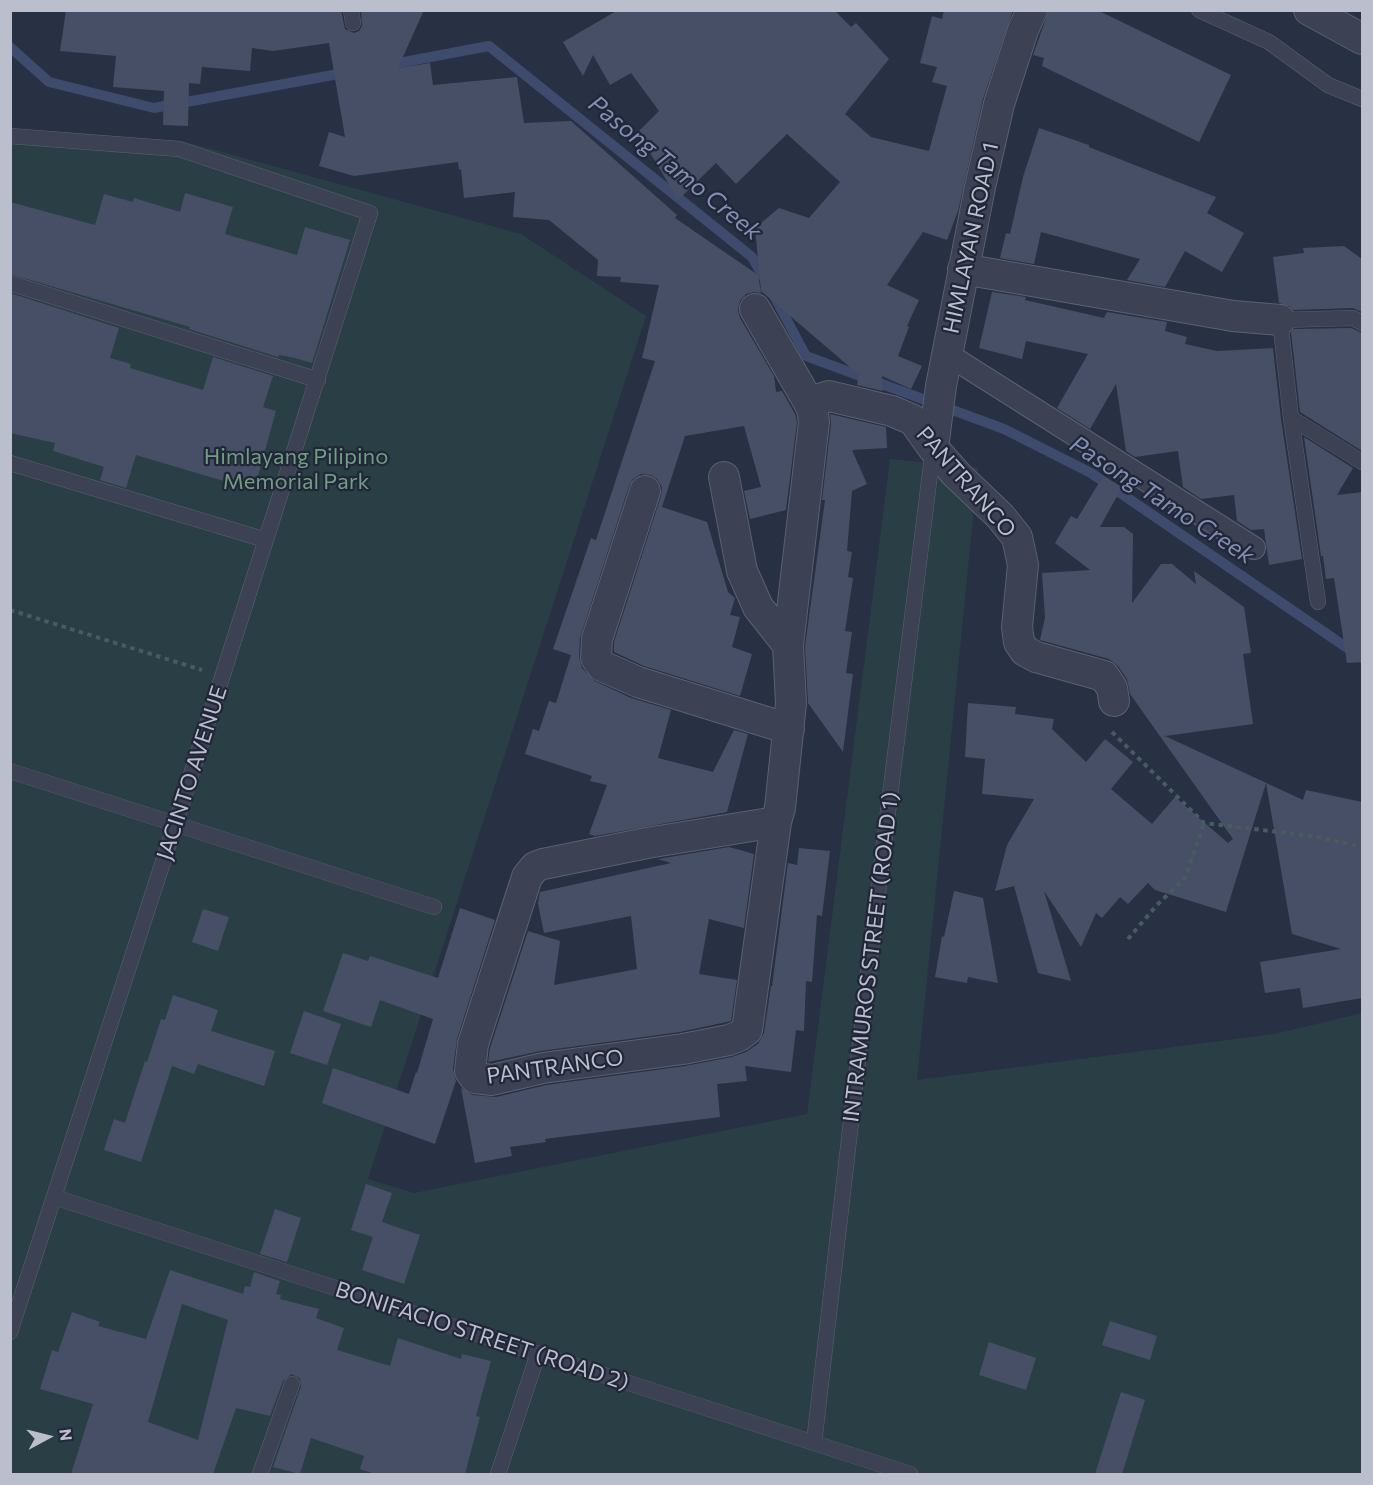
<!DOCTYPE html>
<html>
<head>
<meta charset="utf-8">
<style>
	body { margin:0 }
	#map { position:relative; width:1373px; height:1485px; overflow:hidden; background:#283044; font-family:Commissioner,sans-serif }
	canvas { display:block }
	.frame { position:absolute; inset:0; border:12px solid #babecd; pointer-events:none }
	.north { position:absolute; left:18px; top:1407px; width:60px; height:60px; -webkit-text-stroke:4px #212739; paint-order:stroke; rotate:83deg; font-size:16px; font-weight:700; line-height:24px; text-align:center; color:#babecd }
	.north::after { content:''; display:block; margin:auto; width:21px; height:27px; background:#babecd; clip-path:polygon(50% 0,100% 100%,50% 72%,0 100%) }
</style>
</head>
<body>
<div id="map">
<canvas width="1373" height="1485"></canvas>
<div class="frame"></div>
<div class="north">N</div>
</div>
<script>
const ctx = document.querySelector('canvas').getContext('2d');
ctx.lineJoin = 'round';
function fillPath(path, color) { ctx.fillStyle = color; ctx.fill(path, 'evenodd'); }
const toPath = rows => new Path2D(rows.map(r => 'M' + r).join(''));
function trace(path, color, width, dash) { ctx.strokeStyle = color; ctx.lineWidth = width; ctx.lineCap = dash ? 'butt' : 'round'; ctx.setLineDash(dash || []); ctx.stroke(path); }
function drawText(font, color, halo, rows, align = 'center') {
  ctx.font = font + ' Commissioner,sans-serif'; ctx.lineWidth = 4.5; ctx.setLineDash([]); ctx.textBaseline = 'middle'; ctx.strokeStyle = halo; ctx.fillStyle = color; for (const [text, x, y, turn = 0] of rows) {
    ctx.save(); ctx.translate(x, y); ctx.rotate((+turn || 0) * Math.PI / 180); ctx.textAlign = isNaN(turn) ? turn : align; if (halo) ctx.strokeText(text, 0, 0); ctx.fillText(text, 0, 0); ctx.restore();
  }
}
const green = toPath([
	[10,131,182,141,521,234,646,316,368,1179,414,1193,807,1114,890,459,978,468,917,1080,1274,1034,1362,1013,1362,1474,11,1474]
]);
const stream = toPath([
	[10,47,49,82,154,108,349,72],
	[388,65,489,46,752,257,765,280],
	[773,294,806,356,1004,429,1091,473,1362,658]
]);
const building = toPath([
	[66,10,341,10,345,29,354,33,359,31,362,26,361,10,424,10,398,68,430,63,433,85,517,77,524,123,571,121,677,215,675,218,758,275,761,293,754,292,746,294,740,301,738,310,740,318,774,376,776,392,782,391,795,414,797,422,786,510,750,519,744,491,761,487,744,426,685,436,662,507,707,522,728,592,735,598,730,615,740,617,732,647,752,654,740,696,644,666,614,652,614,642,661,496,662,487,657,479,651,475,641,474,633,479,629,486,580,638,579,657,582,668,595,681,631,698,671,710,658,758,713,772,734,730,748,734,727,812,595,836,589,834,607,785,590,781,592,776,525,754,533,729,539,731,549,701,556,703,571,655,553,649,591,538,596,540,655,361,642,358,659,285,620,282,621,277,597,276,598,260,549,220,513,217,515,192,464,198,461,169,459,170,458,162,354,176,319,166,329,132,345,137,329,43,273,51,252,48,250,71,202,67,200,84,189,83,188,126,163,125,164,91,113,87,116,56,60,51],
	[618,10,834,10,851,27,856,23,889,59,845,114,871,137,929,151,947,86,932,82,937,67,920,63,932,16,942,19,944,10,1013,10,983,99,958,211,947,240,923,232,887,285,919,300,907,326,909,327,898,356,922,366,911,389,882,376,883,391,857,385,859,375,761,291,755,228,779,208,809,218,840,182,787,134,736,184,716,163,678,200,638,132,659,111,631,73,610,85,593,55,583,76,563,42],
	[1049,10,1097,10,1231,75,1199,142,1042,66,1044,58,1033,55],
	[1039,128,1089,145,1089,147,1216,197,1207,213,1244,233,1222,272,1185,251,1165,287,1127,280,1140,259,1041,232,1034,264,1000,258,1006,233,1010,234,1023,177],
	[185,193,233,207,225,234,297,255,305,227,350,240,312,363,291,357,279,355,278,357,189,329,190,327,10,274,10,202,95,225,104,194,133,202,134,198,180,212],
	[1344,246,1362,259,1362,312,1353,308,1293,310,1289,306,1279,303,1273,257,1304,253,1303,248],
	[992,292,1026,297,1025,300,1104,318,1107,312,1167,322,1165,331,1187,337,1185,344,1217,351,1273,348,1281,419,1302,559,1269,565,1264,529,1251,530,1237,521,1234,495,1201,499,1183,487,1178,451,1135,457,1126,451,1116,384,1090,429,1057,408,1088,354,1026,341,1022,359,979,348],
	[10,293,119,328,110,358,131,364,130,368,203,390,213,357,273,376,263,407,276,411,254,490,136,455,126,488,100,480,104,467,53,451,55,443,10,433],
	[1351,328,1362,333,1362,451,1300,412,1291,332,1294,329],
	[830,414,886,427,887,448,852,450,867,484,852,491,847,551,852,552,848,577,853,578,845,631,852,632,846,673,853,674,843,752,808,703,805,646,825,500,822,500,831,424],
	[1304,437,1353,468,1337,495,1362,492,1362,662,1347,663,1334,578,1326,579,1323,556,1321,556],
	[1103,476,1122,487,1100,527,1124,527,1133,534,1132,603,1161,564,1172,564,1196,584,1194,571,1244,607,1251,653,1243,654,1253,724,1165,736,1303,800,1306,790,1362,802,1362,998,1303,1008,1300,988,1265,993,1260,962,1341,949,1292,934,1266,783,1226,912,1155,890,1148,883,1128,904,1120,897,1102,918,1096,913,1081,947,1044,891,1071,981,1038,973,1014,886,995,891,1007,845,1034,799,982,794,985,759,965,757,968,703,1016,707,1015,714,1054,719,1052,729,1086,762,1105,739,1133,762,1111,789,1152,824,1175,797,1228,843,1233,839,1130,694,1127,679,1118,666,1109,659,1040,640,1045,618,1042,573,1090,570,1055,543,1071,516,1077,519],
	[729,847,754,854,744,928,709,919,699,974,737,980,731,1021,680,1032,541,1051,488,1062,490,1048,528,931,560,941,554,985,637,969,631,916,544,933,538,904,540,892,671,863,658,859],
	[799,848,830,851,822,916,817,915,812,982,806,981,804,1031,796,1030,791,1072,745,1066,747,1081,717,1084,720,1117,545,1139,546,1142,510,1147,512,1156,475,1163,461,1088,473,1095,496,1097,546,1085,685,1066,732,1057,746,1052,758,1044,764,1033,771,986,772,986,788,863,797,865],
	[954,891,983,898,998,983,968,977,967,983,935,977,942,936,944,937],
	[460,908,495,920,457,1039,453,1069,456,1081,435,1144,322,1103,333,1068,409,1094,416,1072,417,1073,433,1019,380,1000,371,1027,323,1011,343,953,368,961,370,956,438,978],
	[203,909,229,917,218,951,192,942],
	[173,995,218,1010,211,1031,275,1051,264,1086,198,1064,194,1074,172,1066,141,1162,104,1150,114,1119,125,1123,145,1061,147,1062,161,1019,165,1020],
	[304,1011,341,1024,327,1065,290,1053],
	[366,1184,392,1193,382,1222,420,1235,404,1284,362,1270,373,1237,351,1230],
	[275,1209,301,1218,287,1262,260,1254],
	[170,1270,243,1294,245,1286,250,1287,254,1272,280,1281,276,1294,281,1295,280,1299,319,1309,316,1318,344,1328,337,1350,390,1366,398,1338,461,1359,462,1354,491,1361,476,1416,480,1417,465,1474,375,1474,360,1469,364,1456,311,1438,300,1474,273,1467,301,1387,300,1378,291,1374,283,1381,270,1416,236,1408,213,1474,71,1474,93,1404,40,1389,52,1350,58,1352,72,1312,100,1322,98,1326,146,1339],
	[182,1304,228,1320,198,1440,148,1422],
	[1110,1321,1157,1336,1150,1360,1102,1345],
	[989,1342,1036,1358,1026,1390,979,1375],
	[1121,1392,1145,1400,1122,1474,1095,1474]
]);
const path = toPath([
	[10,610,202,670],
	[1112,732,1204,823,1312,836,1362,847],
	[1128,939,1157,905,1185,878,1204,823]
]);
const service = toPath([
	[351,10,353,23],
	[1199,10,1269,42,1328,85,1362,99],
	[10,136,179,149,370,213,175,825,10,1332],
	[10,283,318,380],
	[1291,418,1362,462],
	[10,463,266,540],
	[1318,602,1291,418,1280,320,1353,318,1362,323],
	[10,771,434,907],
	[54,1197,910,1474],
	[814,1443,870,957,933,449],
	[260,1474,292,1384],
	[498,1474,538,1354]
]);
const pedestrian = toPath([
	[947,354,1254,548]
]);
const minor = toPath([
	[1309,10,1362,39],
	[963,269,1233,316,1280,320],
	[755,309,812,408],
	[933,448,941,386,980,187,999,104,1023,30,1032,10],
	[724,477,742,571,758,607,788,645],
	[645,491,597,639,596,658,602,666,638,682,789,729],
	[776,822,647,843,543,864,535,867,527,877,473,1044,470,1071,475,1078,492,1080,543,1068,683,1049,729,1040,739,1036,747,1030,776,822,780,808,791,703,788,645,814,422,812,408,820,399,829,396,892,411,913,420,933,448,957,475,1000,516,1017,537,1023,565,1017,627,1019,642,1025,651,1036,657,1104,676,1112,688,1114,701]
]);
const streetNames = [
	["HIMLAYAN ROAD 1",971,238,-78],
	["PANTRANCO",966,482,49],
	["JACINTO AVENUE",192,773,-72],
	["INTRAMUROS STREET (ROAD 1)",871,957,-83],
	["PANTRANCO",555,1067,-8],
	["BONIFACIO STREET (ROAD 2)",482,1336,18]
];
const parkNames = [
	["Himlayang Pilipino",296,457],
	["Memorial Park",296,482]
];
const waterNames = [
	["Pasong Tamo Creek",675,168,39],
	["Pasong Tamo Creek",1162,500,33]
];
fillPath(green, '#2a3e45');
trace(stream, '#3e4b6d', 10);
fillPath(building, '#474f66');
trace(service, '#5b6071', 16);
trace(pedestrian, '#5b6071', 24);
trace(minor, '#5b6071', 32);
trace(path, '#485b61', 4, [4.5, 4.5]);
trace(service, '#3c4253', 15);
trace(pedestrian, '#3c4253', 22);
trace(minor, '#3c4253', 30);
drawText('22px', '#babecd', '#212739', streetNames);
drawText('22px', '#719e81', '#212739', parkNames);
drawText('italic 24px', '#818fb3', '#212739', waterNames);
</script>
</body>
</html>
